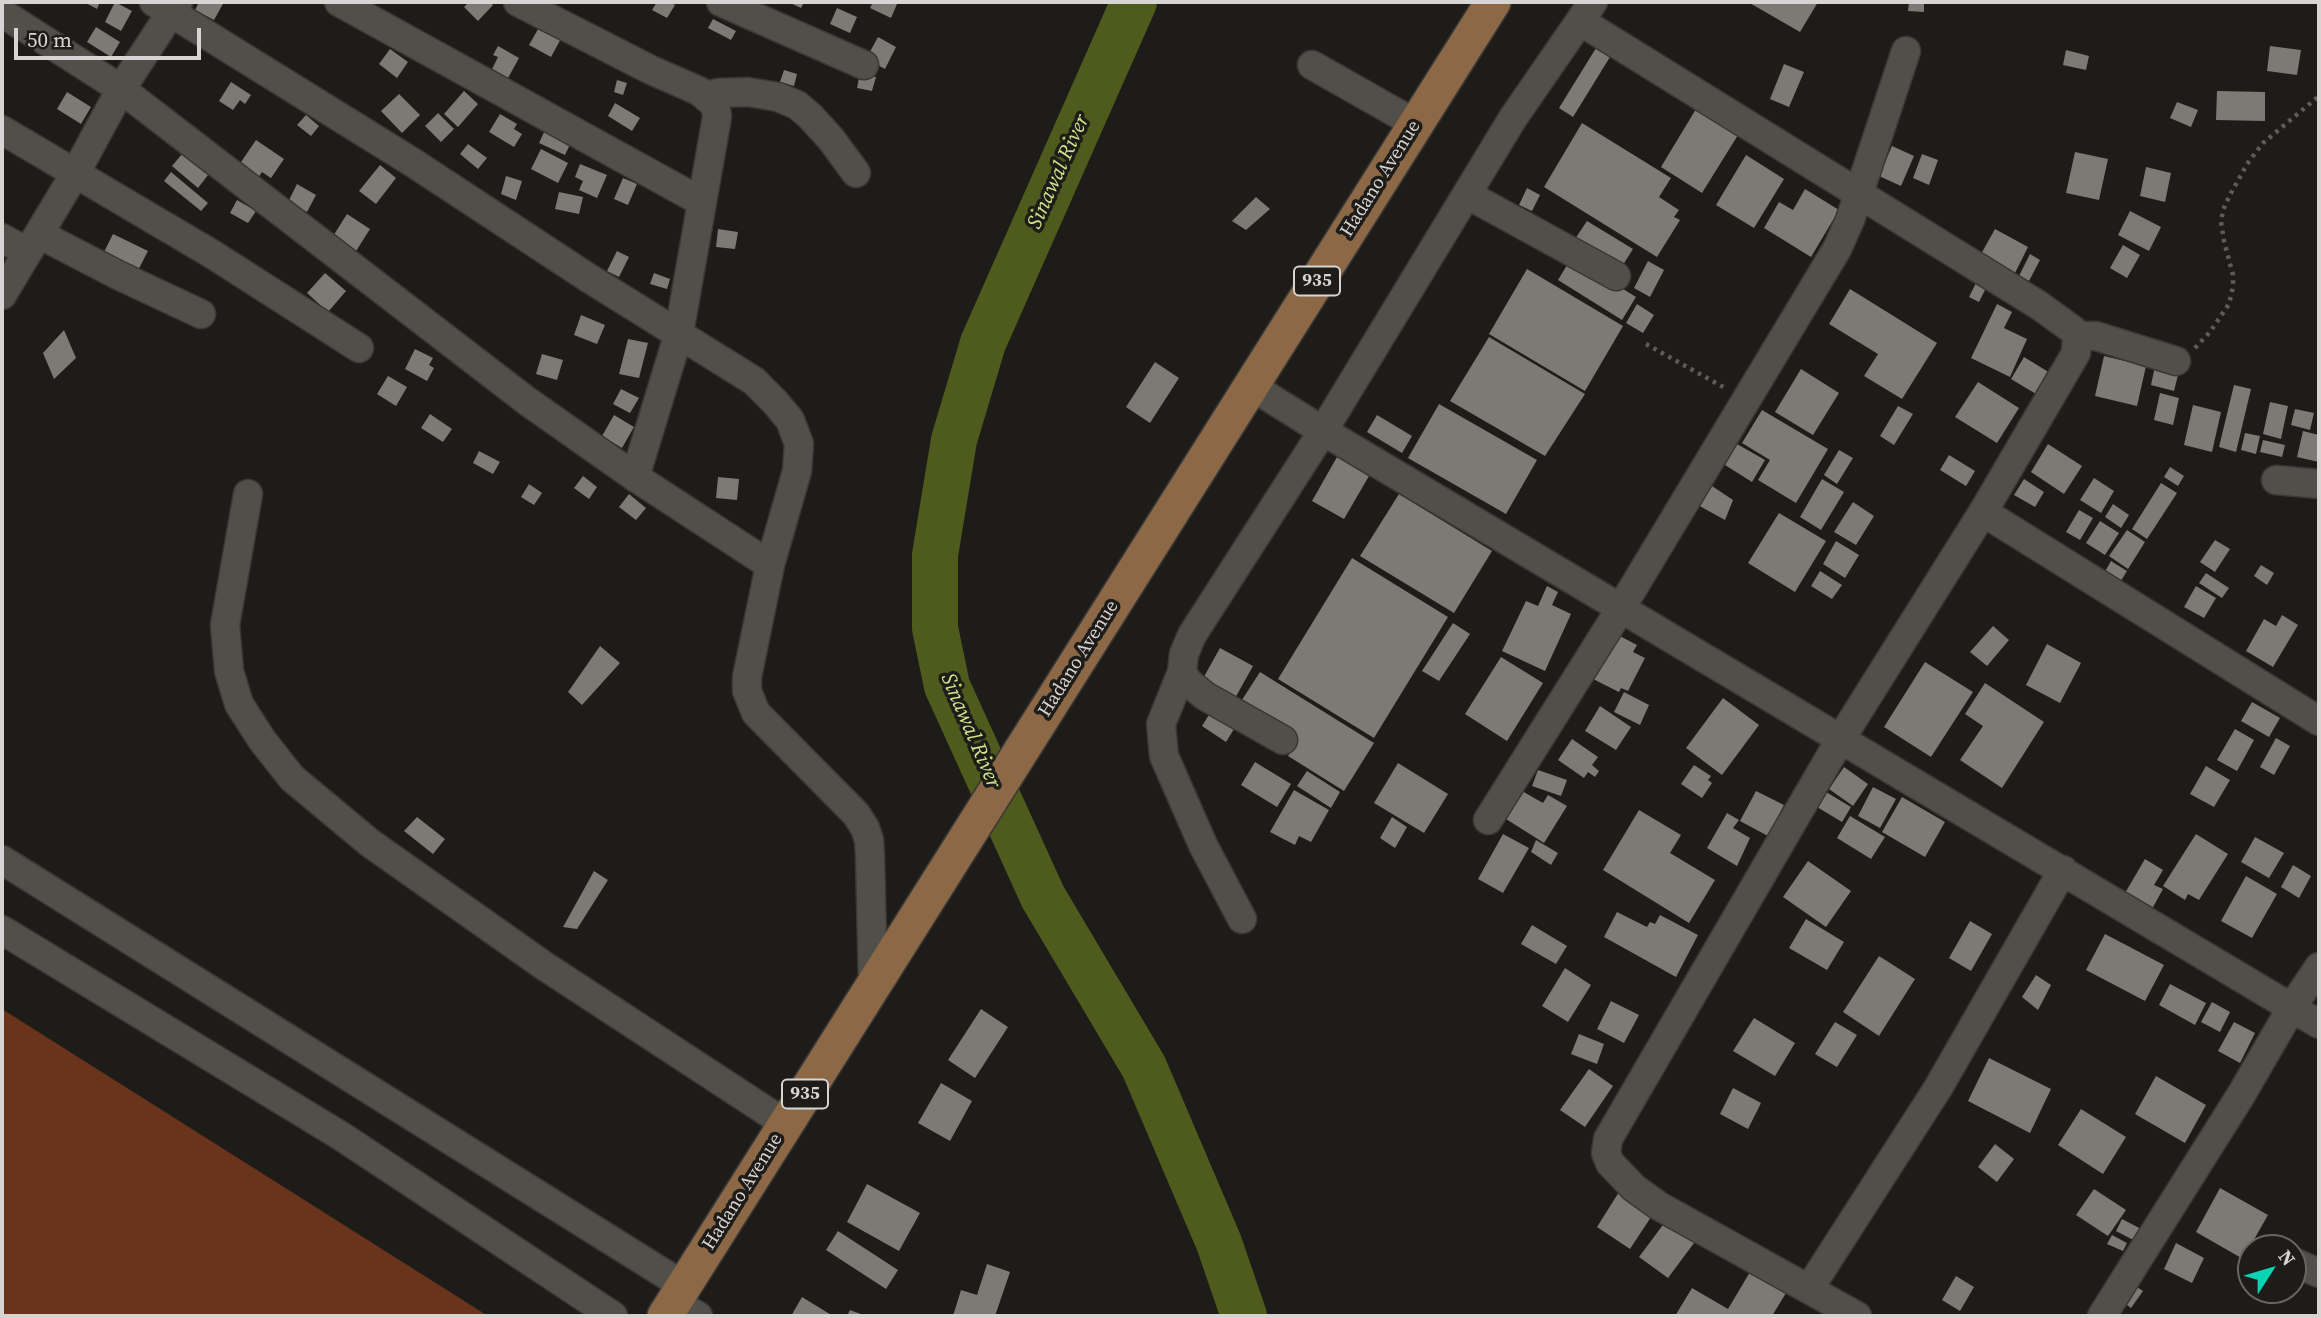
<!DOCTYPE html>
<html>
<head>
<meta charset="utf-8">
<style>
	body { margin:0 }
	#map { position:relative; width:2321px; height:1318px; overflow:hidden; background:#1e1c18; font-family:"Source Serif 4",serif }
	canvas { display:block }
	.frame { position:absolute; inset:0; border:4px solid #d7d5d3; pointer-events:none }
	.north { position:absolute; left:2237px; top:1234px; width:70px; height:70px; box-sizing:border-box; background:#1e1c18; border:2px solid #686663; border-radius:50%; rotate:53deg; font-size:19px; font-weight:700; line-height:28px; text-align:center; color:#d7d5d3 }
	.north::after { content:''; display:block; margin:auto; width:24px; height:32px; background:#09d5b5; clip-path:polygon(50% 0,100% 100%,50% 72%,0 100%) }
	.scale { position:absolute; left:14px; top:28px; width:187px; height:32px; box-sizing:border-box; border:4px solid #d7d5d3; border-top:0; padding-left:9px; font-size:21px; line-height:24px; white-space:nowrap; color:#d7d5d3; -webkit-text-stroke:5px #1e1c18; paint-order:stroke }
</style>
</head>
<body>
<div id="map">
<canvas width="2321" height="1318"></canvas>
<div class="frame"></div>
<div class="north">N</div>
<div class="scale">50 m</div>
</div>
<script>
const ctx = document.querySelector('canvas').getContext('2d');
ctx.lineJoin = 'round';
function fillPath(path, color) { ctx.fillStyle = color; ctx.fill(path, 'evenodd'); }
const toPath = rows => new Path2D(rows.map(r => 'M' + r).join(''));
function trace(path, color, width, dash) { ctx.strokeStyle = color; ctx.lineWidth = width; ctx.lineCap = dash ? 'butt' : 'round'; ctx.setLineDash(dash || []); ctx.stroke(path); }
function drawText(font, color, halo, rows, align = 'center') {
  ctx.font = font + ' "Source Serif 4",serif'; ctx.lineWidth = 7; ctx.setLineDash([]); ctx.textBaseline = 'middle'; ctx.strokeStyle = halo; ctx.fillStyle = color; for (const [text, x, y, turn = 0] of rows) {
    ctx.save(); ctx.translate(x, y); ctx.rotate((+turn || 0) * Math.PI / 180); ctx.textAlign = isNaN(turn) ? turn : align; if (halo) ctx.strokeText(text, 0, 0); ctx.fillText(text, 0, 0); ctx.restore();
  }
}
const forest = toPath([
	[2,1009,488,1316,2,1316]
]);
const river = toPath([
	[1134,2,983,343,954,440,935,555,935,628,947,686,1043,897,1144,1067,1219,1243,1244,1316]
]);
const building = toPath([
	[84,2,100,2,97,9],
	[115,2,132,11,121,31,105,22],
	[199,2,224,2,214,20,195,10],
	[469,2,489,2,493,5,478,21,464,7],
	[657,2,670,2,675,5,667,18,652,10],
	[788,2,804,2,801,8],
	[873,2,892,2,897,4,891,18,870,8],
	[1748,2,1818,2,1800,32],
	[1909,2,1924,2,1924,12,1908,11],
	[837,8,857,17,850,33,830,24],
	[713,19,736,31,731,40,708,28],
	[542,22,563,35,551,57,529,45],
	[96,27,120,42,111,57,87,42],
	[878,37,896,47,885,69,866,59],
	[498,46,519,58,508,78,492,69,498,57,493,55],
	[2270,46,2301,50,2297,75,2267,71],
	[1596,48,1610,57,1573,117,1559,108],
	[390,49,408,62,397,78,379,64],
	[2066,50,2089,56,2086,70,2063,65],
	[1784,64,1804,72,1789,107,1770,99],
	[784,70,797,74,794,86,780,82],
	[860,73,876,77,872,91,857,88],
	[617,80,627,83,623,95,614,92],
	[231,82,251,95,245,104,240,100,233,110,219,101],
	[464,91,478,104,458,127,444,114],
	[2217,91,2265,92,2265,121,2216,120],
	[67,92,91,107,81,124,57,109],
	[399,94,420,115,402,133,381,111],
	[2177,102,2198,110,2191,127,2170,118],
	[615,103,640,118,632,131,608,116],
	[1696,109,1738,135,1702,193,1661,167],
	[438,113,454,129,441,142,425,126],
	[500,114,517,124,514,129,522,134,514,147,489,132],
	[306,115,319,126,311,136,297,125],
	[1582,123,1671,178,1659,197,1679,210,1674,217,1680,220,1657,257,1544,187],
	[546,128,572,140,565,155,539,143],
	[256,140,284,159,271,178,262,172,256,181,237,168],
	[468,144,487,158,478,169,460,154],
	[1892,146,1914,156,1901,186,1879,176],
	[541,149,568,163,558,183,531,169],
	[2075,152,2108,159,2099,200,2066,193],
	[182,154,208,175,198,188,172,166],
	[1922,154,1938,160,1929,185,1913,178],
	[1746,155,1784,179,1754,228,1716,205],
	[580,164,607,175,597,198,579,190,583,181,575,177],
	[380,165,396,178,376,204,359,191],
	[2146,167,2171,173,2165,202,2140,196],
	[171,172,208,203,201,211,164,181],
	[506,176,522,181,516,200,501,194],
	[623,178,637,184,628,205,614,199],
	[297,184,316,195,307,212,288,202],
	[1527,188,1540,195,1532,211,1519,205],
	[1805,189,1839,210,1811,257,1764,228,1779,202,1793,210],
	[559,192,583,197,579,214,555,209],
	[1256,197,1270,209,1246,230,1232,221],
	[237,200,256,211,248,223,230,213],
	[2130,211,2161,227,2149,251,2118,235],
	[347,214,370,229,353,256,330,241],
	[1587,221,1633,249,1621,268,1575,239],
	[718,229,738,232,735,249,716,247],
	[1995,229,2028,247,2015,273,1981,254],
	[113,234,148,251,134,278,100,260],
	[2123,245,2140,255,2127,278,2110,268],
	[617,251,629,257,619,277,607,271],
	[2030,254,2040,260,2029,281,2019,276],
	[1572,257,1636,297,1622,320,1558,280],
	[1648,261,1664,270,1650,297,1634,288],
	[1527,269,1623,326,1585,391,1489,334],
	[325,273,346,291,328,312,307,293],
	[654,273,670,279,667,289,650,284],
	[1979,277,1989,282,1979,302,1969,297],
	[1850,289,1937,343,1902,399,1864,376,1878,354,1829,324],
	[1637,304,1654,315,1643,333,1626,323],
	[1997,304,2012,312,2004,328,2027,339,2010,377,1971,358],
	[581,315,605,325,597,344,574,335],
	[64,330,76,358,54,379,43,353],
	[1489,337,1585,394,1545,456,1450,401],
	[628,339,648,343,639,378,619,374],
	[415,349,433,358,429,365,434,368,427,381,405,369],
	[542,354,563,360,557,380,536,374],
	[2104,356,2146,366,2137,406,2095,396],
	[2024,357,2055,376,2041,397,2011,379],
	[1155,362,1179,378,1150,423,1126,407],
	[2155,366,2179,371,2174,391,2151,385],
	[1801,369,1839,393,1813,435,1775,412],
	[388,376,407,387,396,406,377,394],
	[1978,382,2019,408,1997,443,1955,417],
	[2234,385,2251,389,2236,452,2219,447],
	[621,389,639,398,630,413,613,404],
	[2160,393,2179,398,2173,425,2154,420],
	[2270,402,2288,406,2281,439,2263,434],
	[1439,404,1537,460,1506,514,1408,458],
	[2193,405,2221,412,2212,452,2184,445],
	[1898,406,1913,414,1894,445,1880,436],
	[2295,409,2314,413,2310,430,2291,425],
	[1762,410,1828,449,1796,503,1758,480,1770,460,1742,443],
	[430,414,452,429,443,442,421,428],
	[614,415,634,427,622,448,602,436],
	[1377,415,1412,436,1402,453,1367,432],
	[2303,431,2319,435,2319,462,2297,457],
	[2245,433,2260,436,2256,454,2241,450],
	[2263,440,2285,445,2282,457,2260,452],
	[1737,444,1765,460,1752,482,1725,465],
	[2048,444,2082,466,2064,494,2031,472],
	[1839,450,1853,458,1837,484,1824,475],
	[479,451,500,462,493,474,473,463],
	[1949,455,1975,471,1966,486,1940,470],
	[1337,457,1369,476,1344,519,1312,501],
	[2170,467,2184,476,2178,486,2164,477],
	[583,476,597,487,589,499,574,488],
	[718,477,739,479,737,500,716,498],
	[2094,478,2114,491,2101,513,2080,500],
	[1822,479,1844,492,1821,530,1800,517],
	[2024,479,2044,492,2035,507,2014,495],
	[1706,482,1733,500,1725,520,1696,504],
	[2161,483,2177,493,2147,539,2132,529],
	[529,484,542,493,534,505,521,497],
	[629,494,646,508,636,520,619,507],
	[1399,494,1492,551,1454,613,1360,556],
	[1853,502,1874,516,1856,545,1834,532],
	[2113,504,2129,515,2121,528,2105,517],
	[2079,510,2093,518,2080,540,2066,532],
	[1779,513,1826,541,1795,592,1748,563],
	[2100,521,2119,533,2105,555,2086,543],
	[2127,530,2145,542,2128,569,2109,556],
	[2215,540,2230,549,2215,572,2200,562],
	[1836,541,1859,555,1845,578,1823,564],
	[1352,558,1448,617,1374,738,1278,679],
	[2111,561,2127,571,2119,584,2103,575],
	[2261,565,2274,573,2267,585,2254,576],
	[1820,571,1842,585,1832,599,1811,586],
	[2206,573,2229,588,2222,598,2199,583],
	[1547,586,1558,592,1552,605,1571,614,1545,671,1502,651,1526,601,1538,606],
	[2196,586,2216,598,2204,618,2184,607],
	[2282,615,2298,625,2273,667,2246,651,2264,619,2276,626],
	[1453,623,1470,634,1439,681,1422,671],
	[1993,626,2009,640,1987,666,1970,652],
	[1616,634,1637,645,1633,652,1645,658,1628,691,1621,688,1619,692,1593,679],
	[2047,644,2081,663,2060,703,2026,685],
	[600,646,620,663,582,705,568,692],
	[1220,648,1253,666,1234,700,1201,682],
	[1501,657,1543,683,1507,741,1465,714],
	[1925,662,1973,692,1931,757,1884,727],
	[1260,672,1374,743,1344,791,1288,756,1298,740,1240,703],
	[1985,683,2044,722,2002,788,1960,760,1983,726,1965,714],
	[1624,692,1649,705,1640,725,1614,712],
	[1723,698,1759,725,1722,775,1686,748],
	[2252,702,2280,718,2269,737,2241,721],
	[1215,705,1239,721,1226,742,1202,726],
	[1600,706,1631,727,1616,750,1585,731],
	[2235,729,2254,740,2237,771,2217,760],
	[2276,738,2290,746,2274,775,2260,767],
	[1572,739,1598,757,1592,765,1599,771,1595,777,1588,772,1584,778,1558,760],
	[1255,762,1291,784,1277,807,1241,785],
	[1398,763,1448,794,1424,833,1374,803],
	[1694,765,1711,776,1708,780,1712,783,1702,798,1681,784],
	[2206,766,2230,780,2214,807,2190,794],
	[1844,767,1868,784,1853,806,1829,789],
	[1538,770,1567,780,1561,796,1532,786],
	[1307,771,1340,792,1331,808,1297,786],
	[1873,787,1896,799,1880,828,1858,816],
	[1294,790,1329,810,1311,842,1299,836,1295,845,1270,832],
	[1522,791,1543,803,1548,795,1567,806,1544,843,1506,819],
	[1756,791,1784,805,1768,836,1740,821],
	[1826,792,1851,807,1842,822,1817,807],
	[1902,797,1945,822,1925,857,1882,832],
	[1639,810,1681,835,1670,853,1715,880,1689,923,1603,870],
	[1727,813,1739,820,1733,828,1750,838,1737,866,1707,848],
	[1850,816,1885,837,1871,859,1837,838],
	[417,817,445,839,433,854,404,831],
	[1392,817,1407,827,1395,848,1380,838],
	[1503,834,1529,848,1503,893,1478,879],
	[2196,834,2228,854,2199,900,2188,894,2185,900,2163,886],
	[2255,837,2284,853,2269,878,2241,862],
	[1536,840,1558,853,1551,865,1531,852],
	[2145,859,2163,870,2154,885,2163,889,2152,909,2125,893],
	[1808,861,1851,891,1826,927,1783,897],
	[2293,865,2311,876,2299,898,2281,887],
	[594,871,608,880,577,929,563,927],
	[2246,876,2277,894,2252,938,2221,921],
	[1617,912,1647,927,1650,922,1655,924,1660,915,1698,935,1676,977,1604,937],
	[1806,919,1844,942,1827,970,1789,948],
	[1970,921,1992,934,1971,971,1949,958],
	[1532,925,1567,946,1556,964,1521,944],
	[2105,934,2164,965,2145,1001,2086,970],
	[1879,956,1915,979,1879,1036,1843,1012],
	[1565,968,1591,985,1568,1022,1542,1006],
	[2036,975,2051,985,2038,1010,2022,997],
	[2170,984,2206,1003,2195,1025,2159,1005],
	[1611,1001,1639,1015,1624,1043,1597,1029],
	[2212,1002,2230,1012,2220,1032,2201,1022],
	[981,1009,1008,1027,975,1078,948,1060],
	[1754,1018,1795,1043,1775,1076,1733,1051],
	[1835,1022,1857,1035,1837,1067,1815,1054],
	[2234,1022,2255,1033,2240,1063,2218,1051],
	[1579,1034,1604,1044,1597,1064,1571,1054],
	[1989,1058,2051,1089,2030,1133,1968,1101],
	[1589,1069,1613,1086,1585,1127,1560,1110],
	[2156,1076,2206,1105,2185,1143,2135,1114],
	[941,1083,972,1101,950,1141,918,1123],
	[1733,1088,1761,1103,1748,1129,1720,1114],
	[2081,1109,2126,1137,2103,1174,2058,1145],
	[1995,1144,2014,1159,1997,1182,1978,1167],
	[867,1184,920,1213,899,1251,847,1222],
	[2220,1188,2268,1215,2243,1259,2196,1232],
	[2094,1189,2126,1210,2108,1236,2076,1215],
	[1619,1192,1653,1214,1630,1249,1597,1227],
	[1668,1218,1697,1239,1668,1278,1639,1257],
	[2122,1219,2145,1231,2139,1243,2116,1231],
	[838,1231,898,1270,886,1289,826,1250],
	[2112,1235,2127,1243,2123,1251,2107,1244],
	[2176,1243,2204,1258,2192,1283,2164,1269],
	[987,1264,1010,1272,995,1316,953,1316,961,1290,977,1295],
	[1750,1272,1786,1293,1772,1316,1675,1316,1692,1288,1728,1309],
	[1956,1276,1974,1287,1960,1311,1942,1300],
	[2134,1285,2143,1291,2131,1308,2123,1302],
	[802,1297,833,1316,791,1316],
	[850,1310,866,1316,847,1316]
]);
const path = toPath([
	[1646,344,1725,388],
	[2195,348,2210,332,2229,304,2233,287,2233,275,2224,241,2221,222,2223,210,2230,195,2247,164,2263,143,2319,96]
]);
const minor = toPath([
	[154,2,412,162,587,277,754,381,775,402,790,420,799,444,797,471,770,565,747,677,747,691,756,713,856,814,865,828,869,840,870,855,873,985],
	[339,2,702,202],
	[518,2,651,70,699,91,712,102,716,109,717,117,679,333,635,477],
	[721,2,864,65],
	[2,13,121,89,527,401,635,477,770,565],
	[1580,21,2040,306,2073,330,2077,336,2076,353,1983,512,1840,740,1608,1139,1606,1153,1610,1163,1634,1188,1659,1206,1857,1316],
	[1312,65,1416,124],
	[707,96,718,93,748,92,778,97,797,105,810,116,831,139,856,173],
	[2,130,212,254,359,348],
	[1468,195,1616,276],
	[39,234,118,275,201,314],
	[2,238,27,252],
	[2,295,76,172,121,89,178,2],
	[2077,336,2096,336,2176,361],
	[1251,386,1323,431,2319,1024],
	[2276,480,2319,484],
	[248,494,225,625,229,671,239,704,262,740,292,778,370,843,543,965,786,1124],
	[1983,512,2319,721],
	[1182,672,1161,724,1164,756,1203,845,1242,919],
	[1283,740,1205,696,1188,682,1182,672,1184,654,1192,635,1323,431,1513,118,1593,2],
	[1488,820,1621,608,1837,249,1850,220,1906,51],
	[2,860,684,1286],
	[2,930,341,1136,613,1316],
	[2293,1262,2319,1273],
	[1809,1289,1938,1088,2063,870],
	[674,1302,698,1316],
	[2102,1316,2241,1095,2292,1007,2319,967]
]);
const major = toPath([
	[665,1316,1493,2]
]);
const shields = [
	[1317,281,46],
	[805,1094,46]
];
const shieldNames = [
	["935",1317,281],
	["935",805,1094]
];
const streetNames = [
	["Hadano Avenue",1381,179,-58],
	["Hadano Avenue",1079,659,-58],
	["Hadano Avenue",743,1192,-58]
];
const waterNames = [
	["Sinawal River",1059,172,-66],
	["Sinawal River",970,731,67]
];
fillPath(forest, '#6a331b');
trace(river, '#4f5b1d', 46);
fillPath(building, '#7b7a75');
trace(minor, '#3a3836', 31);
trace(major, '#3a3836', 38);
trace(path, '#5e5c58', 4.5, [3.5, 5]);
trace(minor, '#514f4a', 28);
trace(major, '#8c6846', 35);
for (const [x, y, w] of shields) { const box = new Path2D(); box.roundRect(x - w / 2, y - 14.5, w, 29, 5); ctx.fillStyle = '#1e1c18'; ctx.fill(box); trace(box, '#d7d5d3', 2); }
drawText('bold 18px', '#d7d5d3', null, shieldNames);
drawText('19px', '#d7d5d3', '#1e1c18', streetNames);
drawText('italic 21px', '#d1e58b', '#1e1c18', waterNames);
</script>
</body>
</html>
